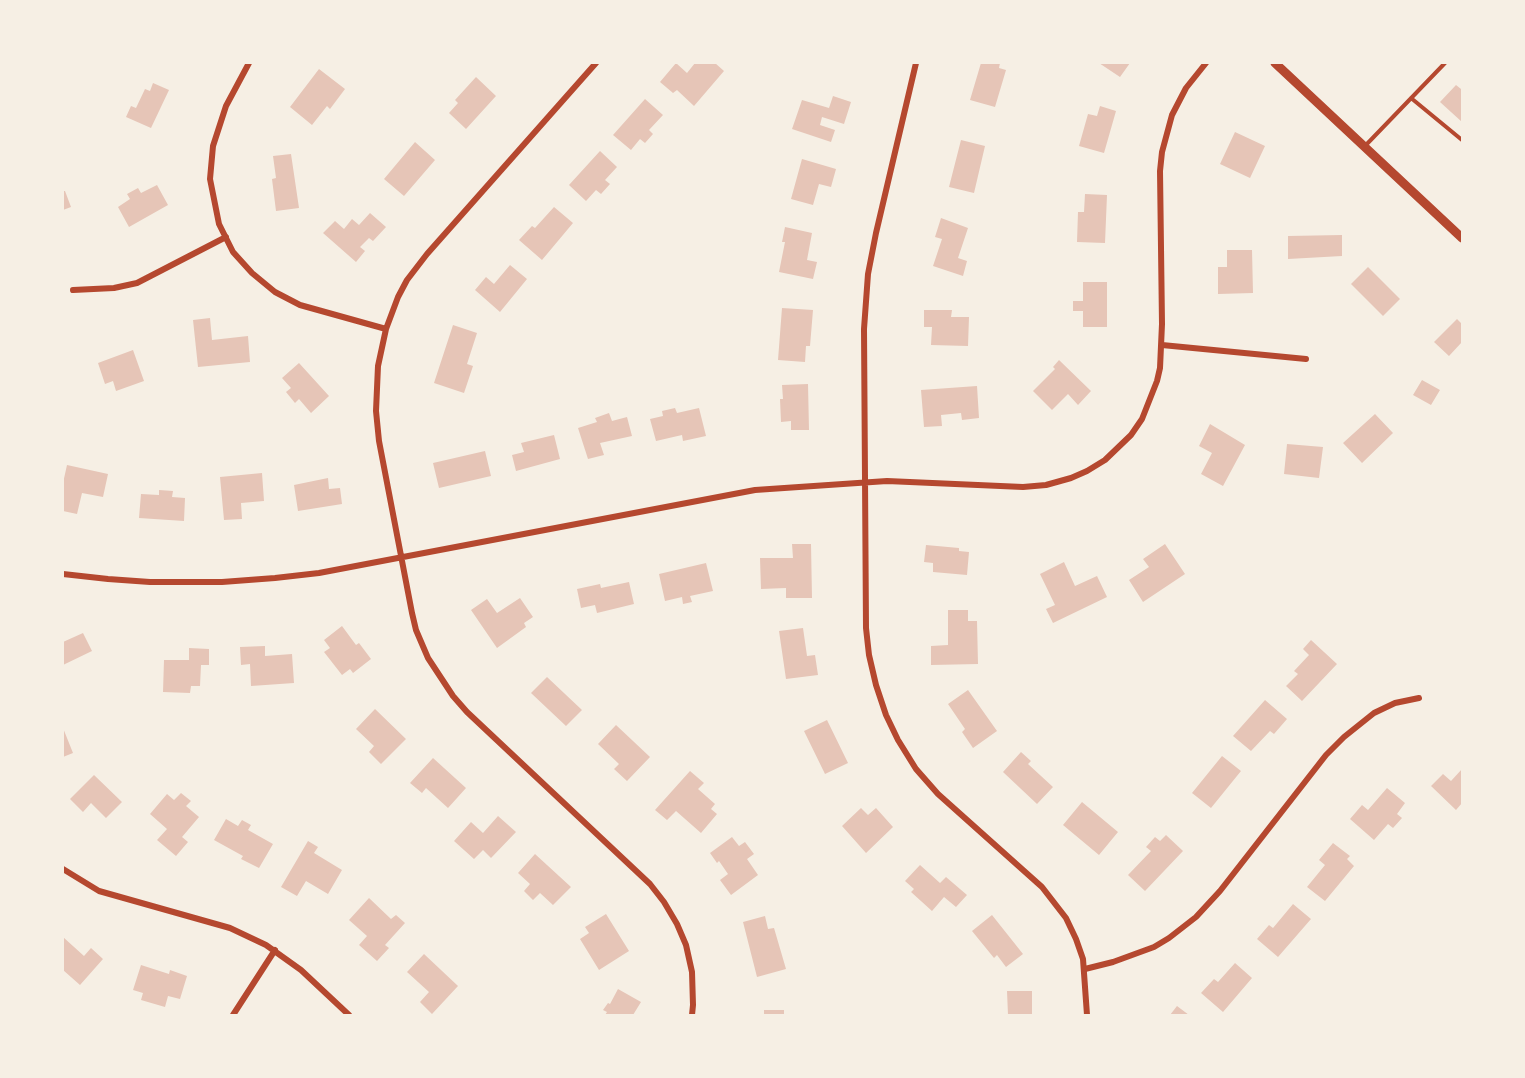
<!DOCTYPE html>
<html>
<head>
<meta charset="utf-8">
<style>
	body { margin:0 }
	#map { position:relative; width:1525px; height:1078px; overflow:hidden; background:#f6efe4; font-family:"Sofia Sans Condensed",sans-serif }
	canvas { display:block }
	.frame { position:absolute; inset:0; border:64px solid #f6efe4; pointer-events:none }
</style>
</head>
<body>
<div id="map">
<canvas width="1525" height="1078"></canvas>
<div class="frame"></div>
</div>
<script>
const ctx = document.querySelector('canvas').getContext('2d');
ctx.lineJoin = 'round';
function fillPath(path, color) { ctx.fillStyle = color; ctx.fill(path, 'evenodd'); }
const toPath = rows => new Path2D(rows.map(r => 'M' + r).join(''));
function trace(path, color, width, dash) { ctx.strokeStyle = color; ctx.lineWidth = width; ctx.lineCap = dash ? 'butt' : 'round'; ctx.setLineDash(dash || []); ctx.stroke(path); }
const building = toPath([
	[676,63,687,73,695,63,715,63,724,71,694,106,677,90,673,93,660,82],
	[981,63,1000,63,999,68,1006,70,995,107,970,100],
	[1099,63,1130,63,1120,77],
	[319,69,345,89,330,109,327,106,312,125,290,107],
	[476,77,496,96,466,129,449,113,458,103,455,100],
	[153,83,169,90,151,128,126,117,131,106,136,108,145,89,150,91],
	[1456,85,1461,89,1462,88,1462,122,1440,102],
	[833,96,851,102,844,124,822,117,820,125,835,130,831,142,792,129,802,100,829,108],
	[645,99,663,115,649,130,653,134,645,143,640,139,631,150,613,135],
	[1100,106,1116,111,1104,153,1079,146,1088,114,1097,116],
	[1235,132,1265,146,1250,178,1220,164],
	[961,140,985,146,974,193,949,187],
	[415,142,435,160,404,196,384,179],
	[600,151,617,167,605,180,610,184,601,194,596,190,586,201,569,185],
	[291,154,299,208,276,211,272,179,276,178,273,156],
	[802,159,836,169,831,187,819,184,813,205,791,199],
	[157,185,168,205,129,227,118,207,130,199,127,194,138,188,141,193],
	[63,191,65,191,71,207,63,210],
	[1085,194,1107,195,1105,243,1077,242,1078,212,1084,212],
	[554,207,573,223,542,260,519,240,532,226,535,228],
	[370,213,386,227,373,241,369,238,360,247,365,251,356,262,323,233,335,221,344,229,352,219,359,225],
	[941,218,968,228,958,258,967,261,963,276,933,266,942,239,935,237],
	[785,227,812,233,807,260,817,262,813,279,779,272,785,242,782,242],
	[1342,235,1342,256,1288,259,1288,236],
	[1227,250,1252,250,1253,293,1218,294,1218,267,1227,267],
	[510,265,527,279,500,312,475,290,486,277,494,284],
	[1368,267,1400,299,1383,316,1351,284],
	[1083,282,1107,282,1107,327,1083,327,1083,311,1073,311,1073,301,1083,301],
	[782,308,813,310,810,346,806,346,805,362,778,360],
	[924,310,952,310,951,317,969,317,968,346,931,345,932,327,924,327],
	[210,318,212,340,248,336,250,362,198,367,193,320],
	[1457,319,1462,324,1462,342,1449,356,1434,342],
	[453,325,477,333,467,364,473,366,464,393,434,383],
	[133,350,144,381,116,391,113,381,105,384,98,363],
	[1059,360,1091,391,1078,405,1068,394,1052,410,1033,391,1055,369,1053,367],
	[299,363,329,396,311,413,299,399,295,403,286,392,291,388,282,378],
	[1422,380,1440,390,1431,405,1413,395],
	[808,384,809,430,791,430,791,421,781,422,780,399,783,399,782,385],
	[977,386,979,418,962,420,961,413,941,415,942,426,924,427,921,390],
	[675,408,677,413,699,408,706,436,683,441,682,435,656,441,650,419,663,416,662,411],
	[609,413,612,421,627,417,632,436,600,443,604,455,588,459,578,428,597,422,595,418],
	[1375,414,1393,433,1362,463,1343,443],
	[1210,424,1245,445,1223,486,1201,474,1212,453,1199,446],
	[554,435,560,459,516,471,512,455,524,452,521,443],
	[1287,444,1323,447,1319,478,1284,474],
	[485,451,491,476,439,488,433,463],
	[67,465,108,474,103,497,82,493,77,514,63,511,63,483],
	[262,473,264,501,241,503,242,519,224,520,220,477],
	[328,478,329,489,340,488,342,504,298,511,294,485],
	[159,490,173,491,172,497,185,498,184,521,139,518,141,494,159,495],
	[792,544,811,544,812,598,786,598,786,588,761,589,760,558,793,558],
	[1165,544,1185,574,1143,602,1129,580,1149,567,1143,559],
	[926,545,959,548,959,551,969,552,967,575,933,572,933,563,924,562],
	[1064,562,1075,586,1097,576,1107,597,1053,623,1046,609,1055,605,1040,574],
	[706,563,713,591,690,596,692,602,683,604,682,597,665,601,659,574],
	[629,582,634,604,597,613,595,605,581,608,577,589,600,584,601,588],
	[520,598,533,617,524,623,526,627,497,648,471,610,487,599,497,613],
	[948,610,968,610,968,621,977,621,978,664,931,665,931,646,948,645],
	[342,626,356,645,359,643,371,659,353,673,350,669,342,675,324,652,330,648,324,640],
	[803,628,807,656,815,655,818,675,786,679,779,631],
	[83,633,92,651,63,665,63,642],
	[1311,640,1337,664,1302,701,1286,686,1298,674,1294,671,1309,655,1303,649],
	[265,646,265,656,292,654,294,683,251,686,250,664,241,665,240,647],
	[189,648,209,649,209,665,201,665,200,686,191,686,190,693,163,692,164,660,189,660],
	[547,677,582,710,566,726,531,693],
	[968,690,997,731,973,748,962,732,965,729,948,704],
	[1265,700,1287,719,1274,734,1270,731,1251,751,1233,736],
	[375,709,406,739,381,764,369,752,374,746,356,729],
	[827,720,848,763,825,774,804,731],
	[616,725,650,757,627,781,614,769,619,764,598,744],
	[63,728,73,753,63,757],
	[1021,752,1031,761,1028,764,1053,787,1037,804,1003,772],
	[1222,756,1241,771,1211,808,1192,793],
	[433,758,466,788,448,808,426,788,422,793,410,783],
	[1462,769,1462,803,1456,810,1431,786,1443,774,1451,781],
	[690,771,704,783,698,789,715,804,711,809,717,814,701,833,676,811,667,820,655,810],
	[94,775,122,802,106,818,91,803,83,812,70,799],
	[1387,788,1405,803,1397,814,1402,818,1393,828,1388,824,1374,840,1350,819,1362,805,1368,810],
	[181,793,191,801,186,806,199,817,182,837,188,842,176,856,157,840,167,829,150,814,167,794,174,800],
	[1082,802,1118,832,1099,855,1063,825],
	[861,808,868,815,876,808,893,827,866,853,842,826],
	[498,816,516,832,491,858,483,850,474,859,454,841,471,822,483,833],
	[226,819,238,826,242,820,251,825,248,830,273,844,259,868,241,859,243,856,214,840],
	[1166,835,1183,851,1145,891,1128,875,1151,851,1146,847,1155,837,1160,841],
	[732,837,739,846,745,842,754,854,747,859,758,875,731,895,720,880,728,874,719,861,717,863,710,853],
	[308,841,318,847,314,853,342,870,328,894,306,881,297,896,281,887],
	[1333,843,1350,856,1347,859,1354,866,1325,901,1307,887,1325,865,1319,860],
	[535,854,571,887,553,905,540,893,533,900,524,891,530,884,518,873],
	[920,865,940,883,946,877,967,895,956,907,944,897,932,911,911,892,914,889,905,881],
	[369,898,391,919,396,915,405,923,385,945,389,948,377,961,359,945,367,936,349,920],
	[1293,904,1311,919,1278,957,1257,939,1269,925,1273,928],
	[606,914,629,951,599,970,580,939,589,933,585,927],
	[992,915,1023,954,1006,967,997,955,994,958,972,931],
	[765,916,768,929,774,928,786,969,757,977,743,922],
	[63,937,84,956,91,948,103,959,80,985,63,970],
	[424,954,458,986,432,1014,420,1002,429,992,407,972],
	[1235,963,1252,978,1223,1012,1201,993,1214,979,1218,982],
	[141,965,169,974,170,970,187,976,180,999,168,996,165,1007,141,1000,143,993,133,990],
	[618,989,641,1002,633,1015,605,1015,607,1012,603,1010,608,1003,610,1004],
	[1007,991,1032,991,1032,1015,1008,1015],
	[1177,1006,1189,1015,1170,1015],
	[764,1010,784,1010,784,1015,764,1015]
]);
const service = toPath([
	[1411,98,1462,140],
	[1364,147,1445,63]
]);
const minor = toPath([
	[249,63,226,106,213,146,210,179,219,224,233,252,252,273,275,292,300,305,386,329],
	[596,63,427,254,407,280,398,297,386,329,378,366,376,411,379,441,412,613,416,630,428,658,453,696,467,712,650,884,664,902,677,924,686,945,692,972,693,1005,692,1015],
	[916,63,876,233,868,274,864,329,866,628,869,655,876,685,886,715,898,740,916,769,938,794,1042,887,1066,918,1076,939,1083,959,1087,1015],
	[73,290,114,288,137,283,226,237],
	[1162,345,1306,359],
	[63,574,108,579,150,582,222,582,275,578,319,573,755,490,887,481,1023,487,1046,485,1071,478,1087,471,1105,460,1131,435,1142,419,1157,381,1160,368,1162,324,1160,171,1162,152,1172,115,1186,88,1206,63],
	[63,869,99,891,230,928,266,945,301,970,349,1015],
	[1085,969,1113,962,1154,947,1169,938,1196,917,1220,891,1326,755,1344,737,1374,713,1395,703,1419,698],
	[233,1015,275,950]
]);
const tertiary = toPath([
	[1275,63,1462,238]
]);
fillPath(building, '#e6c5b7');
trace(service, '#b5482f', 4);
trace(minor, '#b5482f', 6);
trace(tertiary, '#b5482f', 9);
</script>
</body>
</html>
